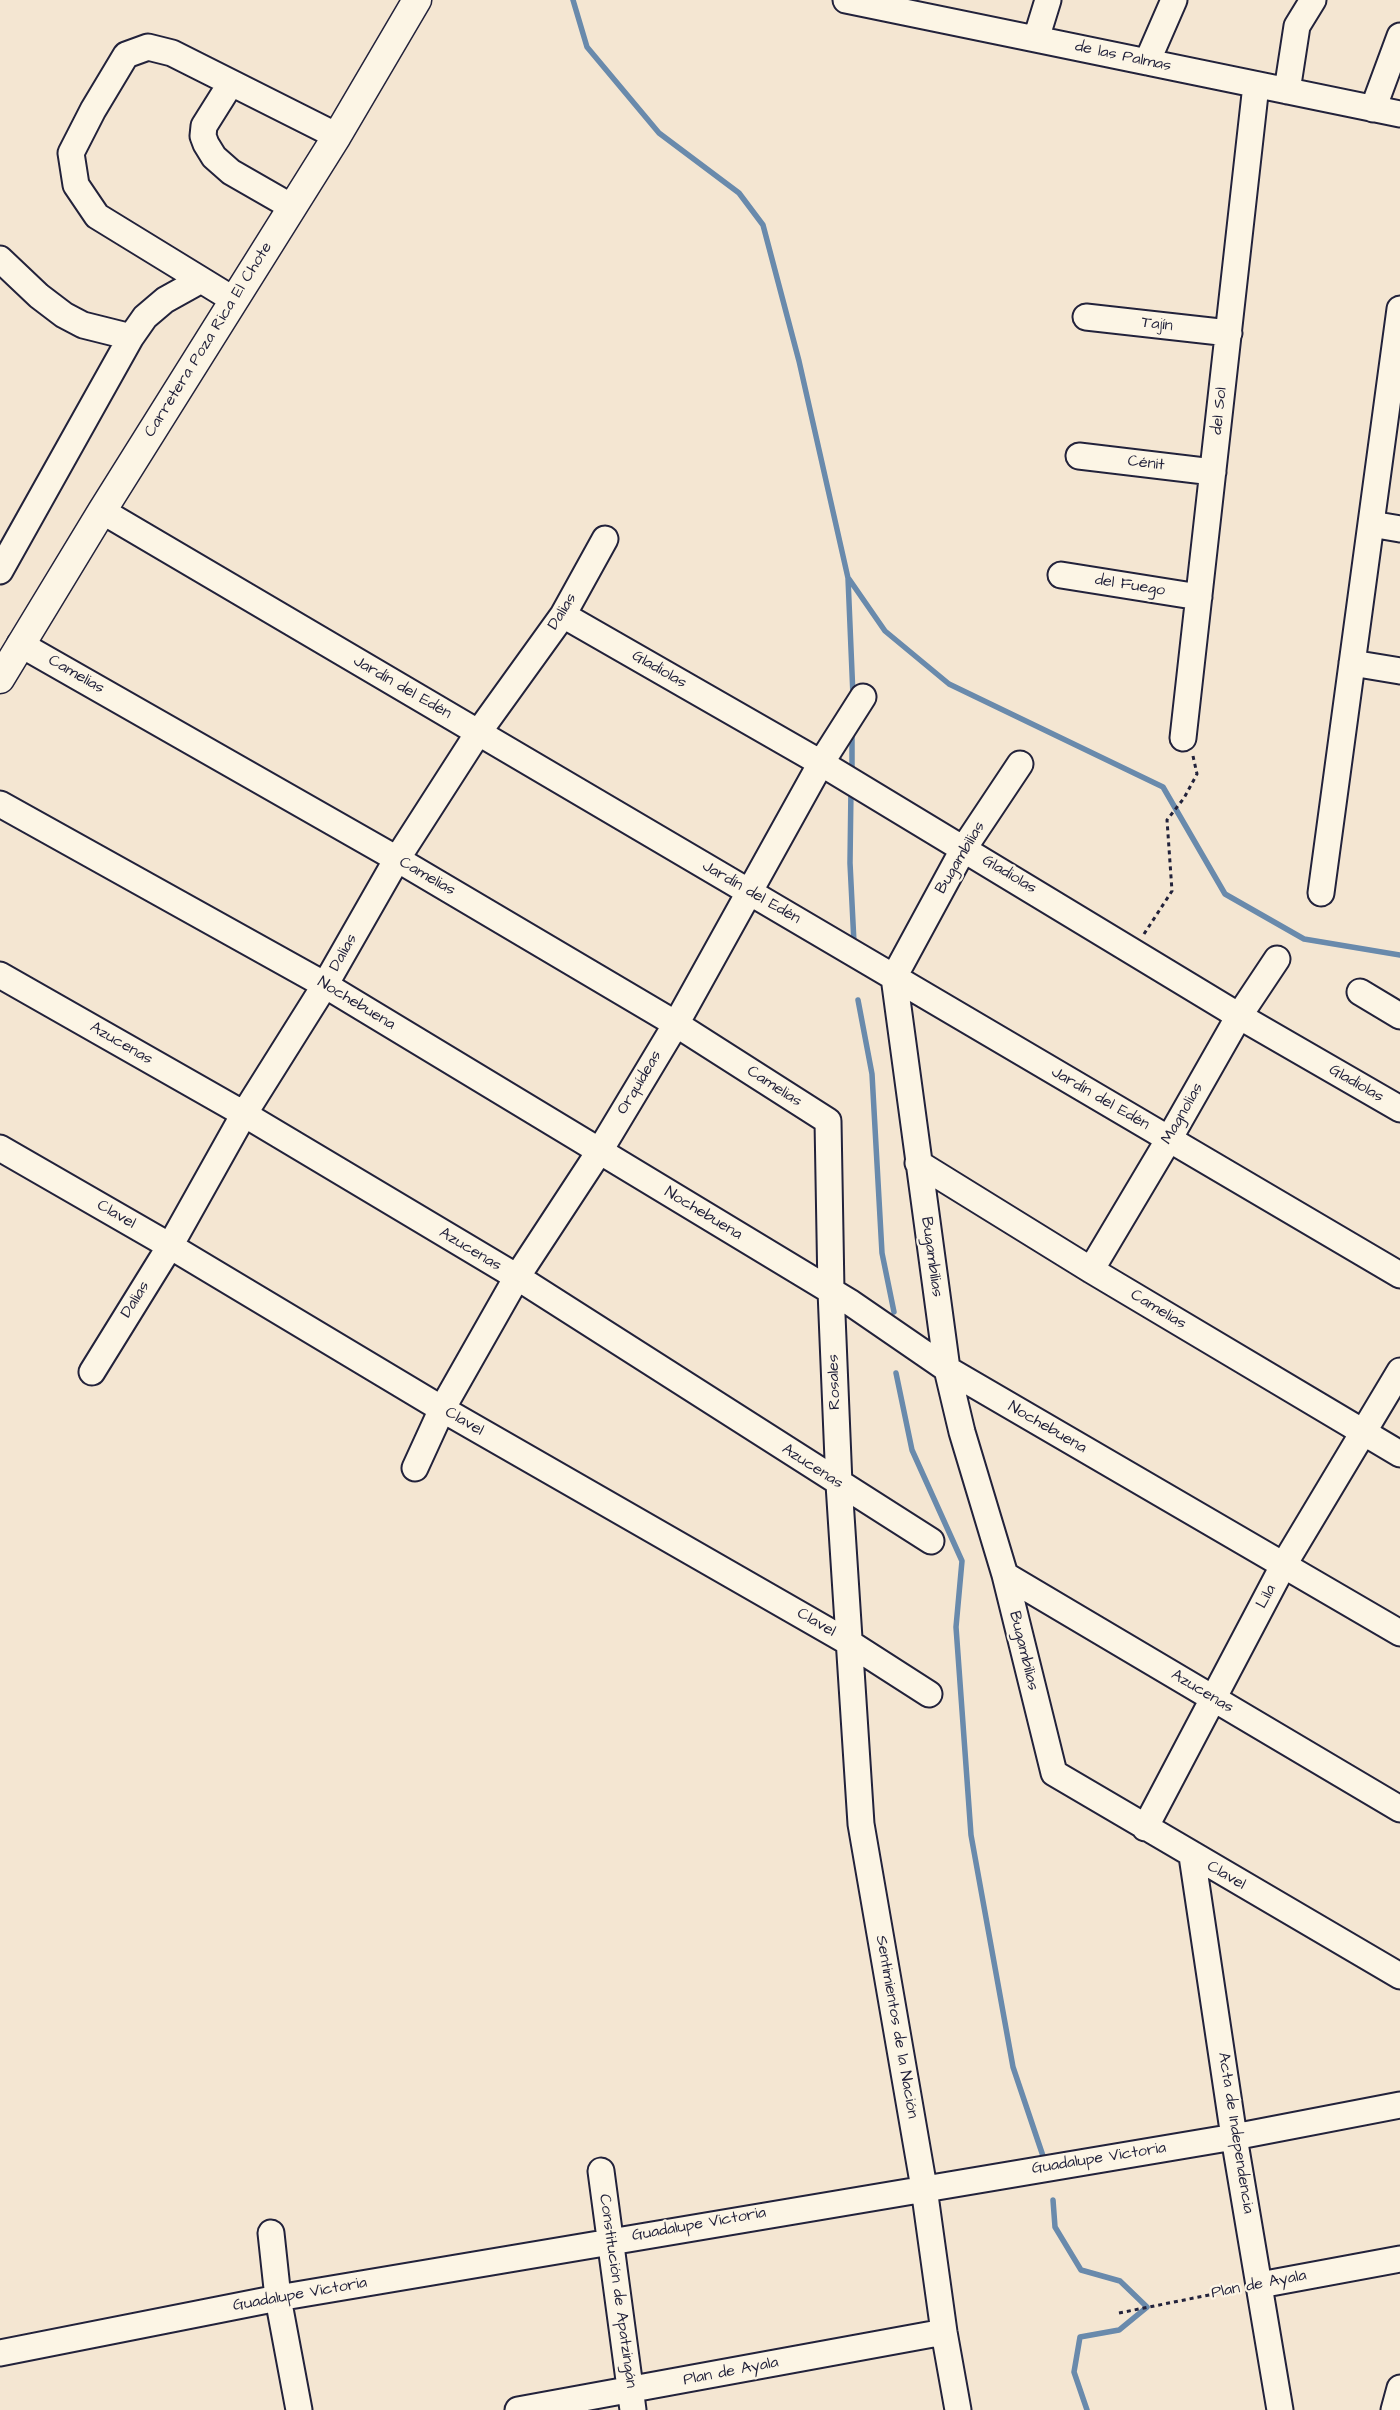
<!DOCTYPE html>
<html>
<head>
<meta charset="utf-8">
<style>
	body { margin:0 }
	canvas { display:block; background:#f4e6d2 }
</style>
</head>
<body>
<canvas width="1400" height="2410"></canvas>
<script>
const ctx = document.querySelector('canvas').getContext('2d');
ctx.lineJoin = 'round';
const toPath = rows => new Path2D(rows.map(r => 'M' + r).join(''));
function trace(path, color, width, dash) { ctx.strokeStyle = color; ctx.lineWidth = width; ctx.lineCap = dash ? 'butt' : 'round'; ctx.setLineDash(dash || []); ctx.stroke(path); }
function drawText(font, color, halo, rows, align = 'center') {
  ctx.font = font + ' "Architects Daughter",sans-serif'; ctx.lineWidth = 4.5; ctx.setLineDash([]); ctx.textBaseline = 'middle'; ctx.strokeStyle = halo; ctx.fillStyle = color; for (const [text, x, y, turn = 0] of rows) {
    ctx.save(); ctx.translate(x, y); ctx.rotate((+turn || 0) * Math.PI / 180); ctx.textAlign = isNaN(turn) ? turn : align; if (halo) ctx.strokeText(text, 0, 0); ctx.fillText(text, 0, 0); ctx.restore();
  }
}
const stream = toPath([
	[573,0,587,47,659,133,739,193,763,225,799,361,848,578,853,696],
	[849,579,885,631,949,684,1163,787,1225,894,1304,939,1400,955],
	[852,774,852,731],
	[851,788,850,863,854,943],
	[858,1000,872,1074,882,1253,894,1312],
	[896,1373,912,1450,962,1561,956,1627,971,1835,1013,2067,1043,2156],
	[1053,2200,1055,2227,1081,2270,1120,2281,1147,2307,1119,2330,1080,2337,1074,2372,1087,2410]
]);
const path = toPath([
	[1144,934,1172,891,1167,820,1184,798,1197,774,1193,756],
	[1119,2313,1239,2289]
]);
const minor = toPath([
	[846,0,1400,114],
	[1036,39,1048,0],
	[1147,62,1174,0],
	[231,83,204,126,203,136,206,144,214,157,231,172,292,207],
	[1287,91,1297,26,1313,0],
	[1373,109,1400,36],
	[0,259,39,296,64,315,83,325,131,337],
	[234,300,97,216,76,185,71,153,93,110,126,55,148,47,172,53,337,136],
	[1086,317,1229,333],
	[1079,456,1213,472],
	[102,511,1400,1275],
	[1371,524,1400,529],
	[0,571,131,337,145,317,165,300,201,280],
	[1061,575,1199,597],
	[563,615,821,763,1239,1016,1400,1109],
	[20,644,397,859,676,1024,828,1121,831,1291,839,1484,861,1824,924,2188,944,2332,958,2410],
	[1352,663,1400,671],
	[1183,738,1256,85],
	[1020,764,964,848,894,977,947,1369,962,1432,1005,1575,1054,1773,1400,1976],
	[0,804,325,985,851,1303,947,1369,1400,1633],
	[1321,893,1400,309],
	[0,975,244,1114,517,1277,931,1541],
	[1360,992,1400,1016],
	[0,1148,170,1246,442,1409,848,1642,929,1694],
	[918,1163,1091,1270,1400,1454],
	[1091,1270,1169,1139,1239,1016,1277,959],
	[92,1372,170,1246,244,1114,325,985,397,859,478,733,563,615,605,539],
	[415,1468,442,1409,517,1277,599,1152,676,1024,821,763,863,697],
	[1005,1575,1400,1809],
	[1145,1828,1283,1566,1400,1371],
	[1192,1856,1234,2137,1280,2410],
	[601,2171,633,2410],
	[271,2233,278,2298,299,2410],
	[1260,2285,1400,2259],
	[0,2353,278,2298,1234,2137,1400,2105],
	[518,2410,944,2332],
	[1394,2410,1400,2388]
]);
const major = toPath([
	[0,679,102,511,337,136,417,0]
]);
const streetNames = [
	["de las Palmas",1123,57,12],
	["Tajín",1157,325,7],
	["Carretera Poza Rica El Chote",209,340,-58],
	["del Sol",1220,411,-84],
	["Cénit",1146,464,7],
	["del Fuego",1130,586,9],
	["Dalias",563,612,-58],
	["Gladiolas",659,670,30],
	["Camelias",76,675,30],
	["Jardín del Edén",402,688,30],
	["Bugambilias",961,858,-59],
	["Gladiolas",1009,875,31],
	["Camelias",427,877,30],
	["Jardín del Edén",751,893,30],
	["Dalias",344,953,-61],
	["Nochebuena",356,1004,31],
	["Azucenas",121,1044,30],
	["Orquídeas",640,1083,-59],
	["Gladiolas",1356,1084,30],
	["Camelias",774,1087,33],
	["Jardín del Edén",1100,1099,30],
	["Magnolias",1183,1114,-60],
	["Nochebuena",703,1214,31],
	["Clavel",116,1215,30],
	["Azucenas",470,1250,31],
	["Bugambilias",931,1257,82],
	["Dalias",136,1300,-58],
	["Camelias",1158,1310,31],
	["Rosales",835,1382,-92],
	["Clavel",464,1422,30],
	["Nochebuena",1047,1428,30],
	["Azucenas",812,1467,33],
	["Lila",1267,1597,-62],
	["Clavel",816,1623,30],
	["Bugambilias",1023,1651,76],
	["Azucenas",1202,1692,31],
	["Clavel",1226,1876,30],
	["Sentimientos de la Nación",896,2027,80],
	["Acta de Independencia",1235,2133,81],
	["Guadalupe Victoria",1099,2159,-9],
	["Guadalupe Victoria",699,2225,-10],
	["Plan de Ayala",1259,2285,-11],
	["Constitución de Apatzingán",617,2291,82],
	["Guadalupe Victoria",300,2295,-10],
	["Plan de Ayala",731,2372,-11]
];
trace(stream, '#698aac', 5.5);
trace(minor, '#22223b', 29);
trace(major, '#22223b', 31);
trace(path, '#22223b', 3, [4, 4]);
trace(minor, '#fcf5e5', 25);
trace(major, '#fcf5e5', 28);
drawText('16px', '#22223b', '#fcf5e5', streetNames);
</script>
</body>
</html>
